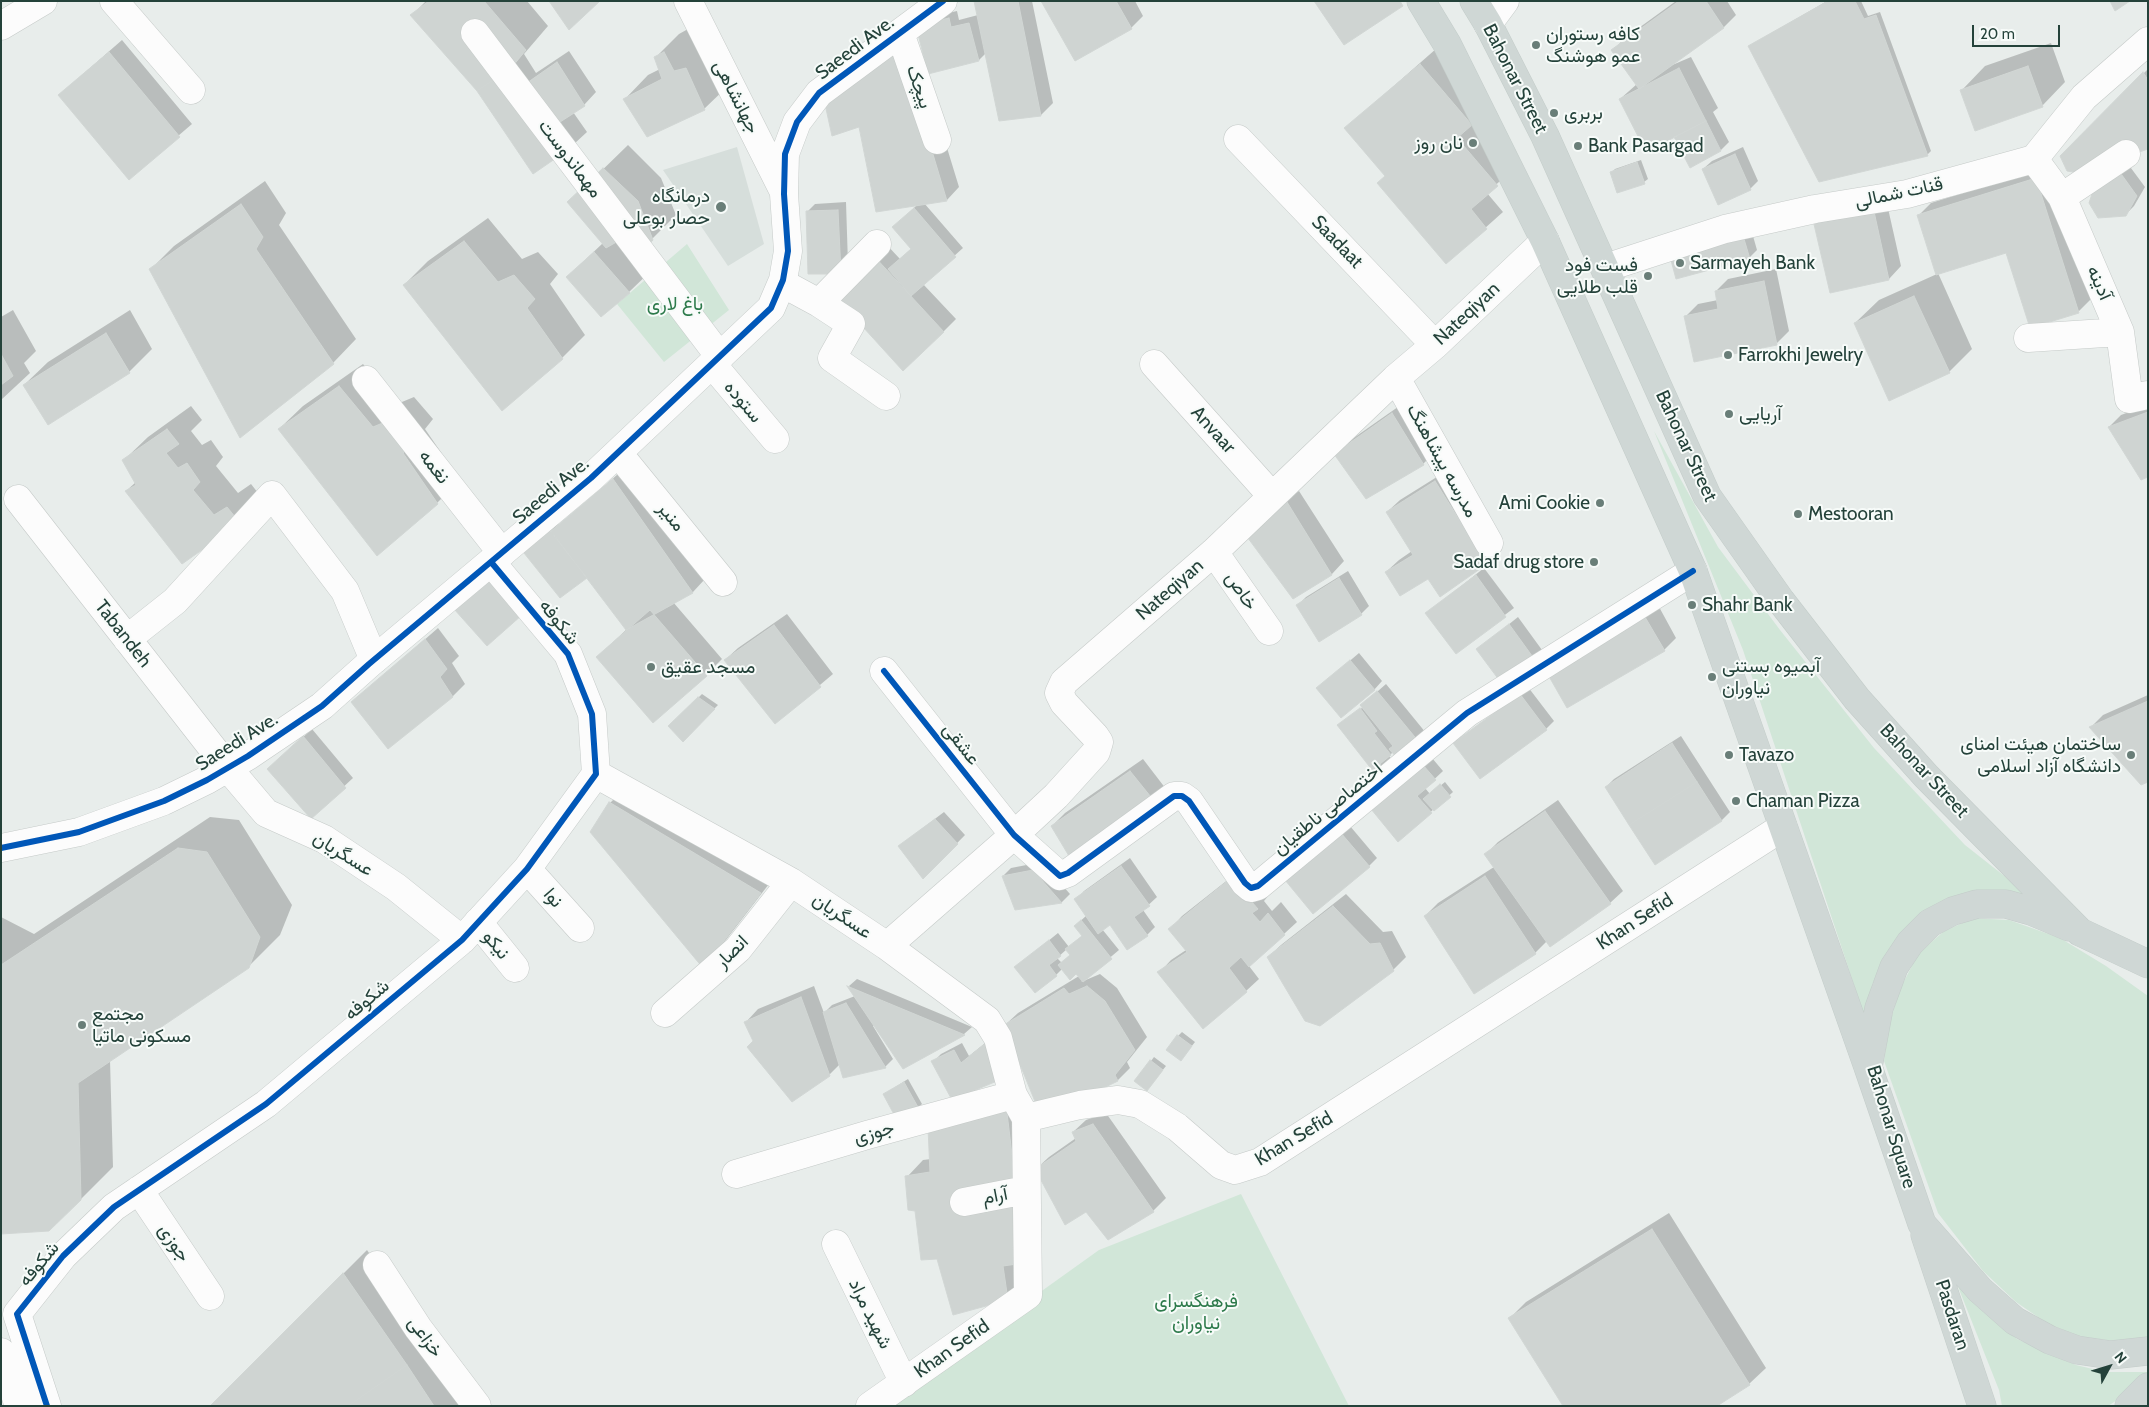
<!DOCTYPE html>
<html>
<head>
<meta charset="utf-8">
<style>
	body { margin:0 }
	#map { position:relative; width:2149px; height:1407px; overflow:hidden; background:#e8edeb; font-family:Cabin,sans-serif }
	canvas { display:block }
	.frame { position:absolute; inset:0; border:2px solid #24423a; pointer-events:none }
	.north { position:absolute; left:2084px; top:1342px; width:50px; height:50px; -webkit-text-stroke:4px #f7fbf9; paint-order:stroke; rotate:51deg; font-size:14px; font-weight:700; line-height:20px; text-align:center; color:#24423a }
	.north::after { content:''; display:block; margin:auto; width:18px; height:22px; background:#24423a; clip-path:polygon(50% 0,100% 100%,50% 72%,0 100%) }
	.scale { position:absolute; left:1972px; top:25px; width:88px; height:22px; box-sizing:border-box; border:2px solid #24423a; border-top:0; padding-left:6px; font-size:15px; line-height:18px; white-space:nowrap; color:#24423a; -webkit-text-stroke:4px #f7fbf9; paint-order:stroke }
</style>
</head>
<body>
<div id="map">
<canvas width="2149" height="1407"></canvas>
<div class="frame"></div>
<div class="north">N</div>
<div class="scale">20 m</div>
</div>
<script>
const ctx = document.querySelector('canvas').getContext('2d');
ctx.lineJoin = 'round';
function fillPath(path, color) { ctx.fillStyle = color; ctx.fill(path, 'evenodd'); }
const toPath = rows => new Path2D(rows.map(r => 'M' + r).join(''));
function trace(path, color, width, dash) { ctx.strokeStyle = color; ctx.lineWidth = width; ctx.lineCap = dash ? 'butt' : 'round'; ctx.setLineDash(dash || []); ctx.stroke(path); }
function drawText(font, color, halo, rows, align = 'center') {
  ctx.font = font + ' Cabin,Vazirmatn,sans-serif'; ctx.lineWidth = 4; ctx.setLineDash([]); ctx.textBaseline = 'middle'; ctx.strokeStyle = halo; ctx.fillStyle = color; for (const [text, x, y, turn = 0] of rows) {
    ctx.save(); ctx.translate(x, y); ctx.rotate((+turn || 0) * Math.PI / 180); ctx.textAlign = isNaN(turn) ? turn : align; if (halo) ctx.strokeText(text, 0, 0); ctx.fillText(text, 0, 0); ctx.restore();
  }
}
const built = toPath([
	[737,147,764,244,728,266,663,170]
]);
const green = toPath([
	[687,244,729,310,664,362,617,304],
	[1654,431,1718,547,1780,630,1874,748,1965,845,2026,893,1982,893,1888,951,1872,985,1866,1021,1743,650],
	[1973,918,2009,920,2060,938,2106,966,2148,996,2148,1337,2144,1339,2113,1341,2078,1336,2048,1324,2016,1302,1983,1271,1938,1213,1884,1061,1890,1022,1900,989,1918,954,1943,932],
	[1241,1194,1349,1406,881,1406,1099,1250],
	[1953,1274,1977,1304,2017,1339,2076,1365,2105,1372,2148,1372,2117,1400,2108,1406,2002,1406,1999,1390]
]);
const shadow = toPath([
	[426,1,527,1,548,26,524,54,536,73,569,51,596,92,584,105,573,112,587,132,574,144,479,90,412,15],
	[975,1,1032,1,1053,103,1041,115,986,53,979,60,926,18,957,11,959,20,978,15],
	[1042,1,1135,1,1143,16,1131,28],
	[1676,1,1727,1,1736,15,1724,27,1670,66,1691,57,1718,108,1713,112,1729,142,1721,150,1675,135,1620,99,1637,84,1613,50,1625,38],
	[1827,1,1861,1,1868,16,1880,12,1931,151,1927,155,1749,46],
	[688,29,728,86,704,109,625,99,648,75,660,69,655,58,679,34],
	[122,40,192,124,129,178,59,95],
	[914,40,959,187,947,200,924,203,963,248,923,284,956,319,943,332,834,293,886,244,900,259,912,248,894,227,918,204,860,126,824,95],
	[2051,43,2065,82,2042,106,1962,90,1985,66],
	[1437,48,1513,169,1487,193,1503,212,1447,262,1386,175,1346,128],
	[2148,69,2148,147,2061,156],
	[628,145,661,178,676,215,642,249,653,269,629,292,601,315,567,277,603,243,590,182],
	[1743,147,1758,181,1750,189,1703,169,1712,161],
	[1641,160,1648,179,1644,182,1611,173,1615,169],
	[2128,164,2145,187,2134,206,2125,215,2097,183],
	[2049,166,2091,299,2079,311,2031,326,2007,251,1938,273,1972,349,1949,372,1855,323,1879,300,1937,274,1918,216,1931,203],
	[265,181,286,213,279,225,356,339,333,363,151,269,174,246],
	[1885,195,1901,266,1889,279,1815,221],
	[846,202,848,264,840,272,807,212,815,204],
	[488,218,522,259,538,252,558,274,550,284,585,335,562,358,404,285,428,261],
	[1749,222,1757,250,1749,258,1677,278],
	[1776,269,1789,331,1776,344,1686,316,1698,304,1718,300,1716,291,1728,279],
	[13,310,36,351,24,363,30,373,1,400,1,317],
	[130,310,152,349,129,372,24,385,48,362],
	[363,364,397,404,414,397,433,419,425,429,460,480,437,503,279,429,303,406],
	[1405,402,1435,452,1423,464,1336,454,1348,442],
	[2148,405,2148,475,2109,427,2121,415],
	[191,406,202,420,191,431,202,445,211,440,223,457,216,466,238,493,251,484,262,498,239,522,126,491,136,482,124,460,148,437],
	[625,468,705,579,693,592,673,602,722,659,706,675,597,657,627,629,587,576,522,548,555,520,559,525],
	[1448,470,1498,550,1486,563,1428,577,1386,572,1399,560,1412,551,1387,512,1400,500],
	[1299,491,1344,561,1332,574,1293,597,1256,518],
	[1484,568,1514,608,1456,652,1427,613],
	[1348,571,1369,606,1361,614,1298,605,1306,597],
	[1658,605,1676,638,1664,650,1548,673],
	[787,614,833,674,776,722,725,660,738,648],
	[1518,617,1542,650,1534,659,1478,649],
	[438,628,459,656,452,663,465,684,453,696,388,747,353,702],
	[1359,653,1382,681,1374,690,1318,688],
	[1386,684,1426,733,1393,752,1389,756,1392,760,1376,773,1339,725,1366,705,1362,705],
	[1528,687,1554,721,1546,729,1455,744],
	[702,694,718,705,683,740,670,726],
	[2148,695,2148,781,2091,727,2103,715],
	[312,729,353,778,311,817,277,761],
	[1681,736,1730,812,1722,820,1655,863,1606,787,1614,779],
	[1432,758,1443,771,1425,788,1430,794,1445,782,1453,792,1399,840,1381,801],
	[1143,759,1166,789,1154,801,1052,826,1065,813],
	[622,791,772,880,715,954,610,803],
	[1558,800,1623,891,1610,903,1547,941,1535,953,1425,916,1438,903,1494,867,1486,854,1498,842],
	[944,812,965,835,923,878,899,846],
	[210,817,239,820,292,905,280,935,248,967,110,1060,113,1167,81,1199,1,1232,1,917,34,934],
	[1350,826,1377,858,1369,866,1286,880],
	[1130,858,1157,897,1143,910,1155,927,1147,935,1110,923,1102,929,1119,950,1081,982,1100,974,1117,988,1147,1037,1127,1062,1130,1068,1118,1080,1074,1100,1005,1025,1018,1013,1079,976,1077,973,1062,969,1056,975,1016,967,1058,933,1069,947,1083,935,1075,926,1087,915,1076,900,1084,891],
	[1067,949,1071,954,1062,963,1057,958],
	[1042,862,1070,894,1062,902,1015,908,1003,876,1011,868],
	[1244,867,1269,895,1264,901,1272,911,1281,902,1297,922,1249,966,1259,979,1246,991,1159,973,1171,960,1186,950,1170,929,1182,916],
	[1346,894,1383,932,1392,931,1406,957,1393,970,1268,957,1281,945],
	[857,979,972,1027,964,1034,903,1067,875,1025,873,1026,893,1059,885,1067,840,1064,829,1075,755,1041,746,1022,758,1009,814,986,824,1013,832,1005,855,996,849,986],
	[1182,1032,1195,1042,1184,1056,1178,1036],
	[995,1035,1003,1077,933,1062,941,1054,962,1043,969,1056],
	[1154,1057,1166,1066,1150,1086,1151,1061],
	[908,1079,922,1104,918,1108,884,1094],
	[1022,1088,1024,1283,1008,1299,938,1258,916,1210,907,1177,923,1160,931,1159],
	[1106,1113,1166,1198,1153,1211,1108,1238,1086,1211,1036,1169,1049,1157,1076,1138,1073,1132,1086,1120],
	[1669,1213,1766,1368,1749,1384,1510,1318,1526,1302],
	[367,1250,473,1406,212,1406,344,1273]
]);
const building = toPath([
	[429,1,484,1,526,50,512,67,477,91,410,15,429,1],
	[549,1,600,1,569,30,549,1],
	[974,1,1018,1,1041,116,999,121,974,1],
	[1041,1,1116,1,1132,29,1075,61,1041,1],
	[1314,1,1400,1,1403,6,1344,45,1314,1],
	[1679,1,1706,1,1724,28,1639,89,1611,50,1679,1],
	[1828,1,1855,1,1864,19,1876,15,1928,156,1819,182,1748,46,1828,1],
	[2110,1,2130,1,2115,11,2110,1],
	[949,18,951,27,969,23,979,61,928,74,916,26,949,18],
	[902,51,947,201,876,212,859,127,832,136,823,95,902,51],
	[109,52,180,137,129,180,58,95,109,52],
	[664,52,674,71,686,68,705,110,647,137,623,99,662,79,654,57,664,52],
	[557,62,585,106,560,122,575,145,533,174,477,91,512,67,524,85,557,62],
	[1420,64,1472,125,1457,138,1498,186,1471,209,1487,229,1446,264,1377,183,1385,176,1344,128,1420,64],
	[2028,66,2043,107,1975,131,1960,90,2028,66],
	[1679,68,1706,121,1646,152,1619,99,1679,68],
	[2143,72,2148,80,2148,149,2079,173,2067,171,2060,156,2143,72],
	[1706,121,1721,151,1690,168,1674,137,1706,121],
	[1735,154,1751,190,1718,205,1702,169,1735,154],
	[1637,162,1645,184,1617,193,1610,172,1637,162],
	[603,168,638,201,653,240,643,251,625,237,606,248,567,202,603,168],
	[2119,171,2137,196,2126,216,2098,218,2089,203,2096,182,2119,171],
	[2036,178,2079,313,2030,328,2006,253,1936,275,1917,215,2036,178],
	[241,204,263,237,256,249,334,364,240,438,149,269,241,204],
	[1873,207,1889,280,1830,293,1813,220,1873,207],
	[914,208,956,257,911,296,888,269,911,249,892,227,914,208],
	[838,210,841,274,808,274,806,211,838,210],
	[1741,229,1750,259,1676,279,1668,249,1741,229],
	[464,241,498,282,514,275,535,299,527,308,563,359,502,411,403,285,464,241],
	[594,252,630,293,601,317,566,277,594,252],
	[873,255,944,332,903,371,832,293,873,255],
	[1764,281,1777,345,1694,362,1684,316,1718,309,1715,291,1764,281],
	[1914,296,1950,373,1889,401,1854,323,1914,296],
	[106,333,130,373,48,425,23,385,106,333],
	[1,354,13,376,1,385,1,354],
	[339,386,373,427,390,420,411,444,403,453,438,504,377,556,278,429,339,386],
	[2148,412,2148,477,2141,480,2108,427,2148,412],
	[1392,413,1424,465,1366,499,1334,454,1392,413],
	[167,429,179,444,166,453,178,468,187,463,200,482,193,490,214,515,227,507,240,523,182,564,125,491,136,485,122,460,167,429],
	[613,479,693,593,626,630,551,531,613,479],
	[1435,481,1487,564,1440,597,1428,579,1400,596,1385,572,1413,555,1386,512,1435,481],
	[1287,502,1332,575,1293,599,1242,530,1287,502],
	[547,527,587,578,560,598,520,548,547,527],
	[1476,575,1506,617,1456,654,1425,613,1476,575],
	[489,578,522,615,487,646,454,609,489,578],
	[1339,578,1362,615,1319,642,1296,605,1339,578],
	[650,610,707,676,653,723,596,657,650,610],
	[1645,617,1665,651,1567,708,1547,673,1645,617],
	[1509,624,1535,660,1502,684,1476,649,1509,624],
	[774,625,821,687,775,724,724,660,774,625],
	[425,639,447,669,440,677,453,697,388,749,351,702,425,639],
	[1350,660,1375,690,1341,718,1316,688,1350,660],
	[1377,691,1419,742,1398,759,1389,749,1393,746,1360,705,1377,691],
	[1520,694,1547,730,1480,779,1453,743,1520,694],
	[698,697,715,709,683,742,668,726,698,697],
	[2148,701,2148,782,2141,785,2089,727,2148,701],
	[1360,708,1377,731,1374,733,1391,755,1380,764,1384,769,1376,775,1337,725,1360,708],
	[303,736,346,788,311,819,267,769,303,736],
	[1672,743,1697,782,1629,825,1605,787,1672,743],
	[1423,765,1436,780,1417,796,1432,813,1398,842,1371,809,1423,765],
	[1130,771,1155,802,1072,861,1051,826,1130,771],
	[1697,782,1722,821,1655,865,1629,825,1697,782],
	[1440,784,1451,797,1434,811,1423,799,1440,784],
	[609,802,761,893,703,968,590,832,609,802],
	[1545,811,1611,904,1550,947,1484,854,1545,811],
	[935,819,958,844,923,879,898,846,935,819],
	[1341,833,1370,867,1313,914,1285,880,1341,833],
	[178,848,207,852,260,937,249,968,78,1083,81,1200,49,1231,1,1234,1,965,178,848],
	[1121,866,1150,906,1134,917,1148,936,1127,950,1110,925,1098,934,1074,899,1121,866],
	[1033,870,1062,903,1015,910,1002,876,1033,870],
	[1485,876,1536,954,1474,994,1424,916,1485,876],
	[1231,878,1258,909,1252,913,1260,922,1268,913,1285,935,1249,967,1241,957,1229,968,1247,992,1203,1029,1157,972,1187,952,1168,929,1231,878],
	[1333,906,1370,944,1380,943,1394,971,1320,1026,1305,1021,1267,957,1333,906],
	[1081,920,1112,959,1083,982,1076,974,1070,980,1058,965,1070,955,1065,949,1082,936,1074,926,1081,920],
	[1049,940,1061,956,1049,965,1057,976,1035,993,1014,967,1049,940],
	[847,986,965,1035,903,1069,847,986],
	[1087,986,1105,1001,1135,1050,1115,1075,1118,1081,1074,1102,1036,1104,1004,1025,1064,988,1069,994,1087,986],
	[801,997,830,1076,792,1102,747,1047,753,1041,744,1022,801,997],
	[846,1003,886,1068,843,1078,823,1012,846,1003],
	[1177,1035,1192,1046,1181,1061,1166,1050,1177,1035],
	[987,1042,1004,1078,952,1100,931,1061,954,1050,961,1063,987,1042],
	[1150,1060,1163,1070,1147,1091,1134,1081,1150,1060],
	[904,1082,919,1109,897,1120,883,1094,904,1082],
	[1006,1104,1016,1189,1017,1264,1003,1266,1008,1300,953,1315,937,1259,921,1260,915,1211,908,1210,905,1176,930,1172,928,1128,1006,1104],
	[1093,1124,1154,1212,1108,1240,1086,1212,1065,1225,1035,1169,1076,1141,1072,1132,1093,1124],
	[1652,1229,1750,1385,1717,1406,1563,1406,1508,1318,1652,1229],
	[343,1273,407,1365,348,1406,210,1406,343,1273],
	[407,1365,434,1406,348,1406,407,1365]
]);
const minor = toPath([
	[114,1,191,90],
	[688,1,783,190],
	[1488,24,1505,1],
	[1,26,43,1],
	[475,33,720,357],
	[900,33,937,140],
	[1238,139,1435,345],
	[2034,159,2062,197,2120,332,2129,399,2148,395],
	[2062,197,2126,154],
	[1605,268,1725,229,1815,209,1907,194,2034,159,2084,97,2148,41],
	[782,283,819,303,851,324,832,358,886,396],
	[819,303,877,244],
	[2028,338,2120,332],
	[712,364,775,439],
	[1154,364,1272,496],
	[1396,378,1489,543],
	[366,380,502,553],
	[618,453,723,582],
	[18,499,228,768,266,813,324,839,396,887,462,940],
	[1214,552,1269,631],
	[127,639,175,601,272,495,345,591,374,660],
	[884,671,1014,835,1060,876,1068,873,1174,796,1182,796,1189,801,1245,883,1251,888,1258,886,1467,713,1693,571],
	[596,774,791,882,887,946,987,1020,998,1038,1013,1095,1026,1118,1028,1295,870,1406],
	[1,848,79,832,164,801,207,780,248,756,322,706,369,664,591,478,771,308,783,280,788,251,784,194,785,154,797,122,819,93,943,1],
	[527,869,580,928],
	[478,922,515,968],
	[887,946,1014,835,1056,796,1096,752,1099,742,1095,736,1064,703,1059,693,1064,682,1214,552,1396,378,1435,345,1545,241],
	[665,1013,738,949,791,882],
	[1026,1118,1080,1105,1118,1100,1140,1104,1177,1127,1221,1165,1235,1170,1260,1162,1783,827],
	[736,1174,867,1135,1013,1095],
	[139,1190,210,1296],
	[964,1202,1026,1190],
	[836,1244,904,1383],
	[377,1265,418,1328,477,1406],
	[1,1352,19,1406],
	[47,1406,17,1314,63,1256,114,1207,266,1104,462,940,527,869,596,774,592,714,568,654,491,562]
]);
const primary = toPath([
	[1421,1,1447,44,1545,241,1693,571,1868,1067],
	[1474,1,1488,24,1545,136,1707,496,1781,601,1857,699,1926,776,2080,932,2148,964],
	[2069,927,2031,911,2006,904,1977,904,1953,911,1930,923,1910,943,1894,967,1879,1008,1868,1067,1922,1224,1980,1290,2015,1321,2050,1340,2077,1350,2111,1355,2148,1351],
	[1925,1235,1982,1406],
	[2129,1406,2148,1387]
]);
const cycleway = toPath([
	[884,671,1014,835,1060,876,1068,873,1174,796,1182,796,1189,801,1245,883,1251,888,1258,886,1467,713,1693,571],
	[1,848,79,832,164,801,207,780,248,756,322,706,369,664,591,478,771,308,783,280,788,251,784,194,785,154,797,122,819,93,943,1],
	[47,1406,17,1314,63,1256,114,1207,266,1104,462,940,527,869,596,774,592,714,568,654,491,562]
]);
const markers = [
	[1536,45,5,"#697e78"],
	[1554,113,5,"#697e78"],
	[1473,143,5,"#697e78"],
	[1578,146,5,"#697e78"],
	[721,207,6,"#697e78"],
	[1680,263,5,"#697e78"],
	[1648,276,5,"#697e78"],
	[1728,355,5,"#697e78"],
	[1729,414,5,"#697e78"],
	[1600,503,5,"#697e78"],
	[1798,514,5,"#697e78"],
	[1594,562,5,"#697e78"],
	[1692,605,5,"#697e78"],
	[651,667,5,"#697e78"],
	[1712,677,5,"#697e78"],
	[1729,755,5,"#697e78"],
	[2131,755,5,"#697e78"],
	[1736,801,5,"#697e78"],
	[82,1025,5,"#697e78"]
];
const poiNames = [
	["کافه رستوران",1546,34],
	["عمو هوشنگ",1546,56],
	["بربری",1564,113],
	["نان روز",1463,143,"right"],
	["Bank Pasargad",1588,146],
	["درمانگاه",710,196,"right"],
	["حصار بوعلی",710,218,"right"],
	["Sarmayeh Bank",1690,263],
	["فست فود",1638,265,"right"],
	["قلب طلایی",1638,287,"right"],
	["Farrokhi Jewelry",1738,355],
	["آریایی",1739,414],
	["Ami Cookie",1590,503,"right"],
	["Mestooran",1808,514],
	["Sadaf drug store",1584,562,"right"],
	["Shahr Bank",1702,605],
	["آبمیوه بستنی",1722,666],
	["نیاوران",1722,688],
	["مسجد عقیق",661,667],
	["ساختمان هیئت امنای",2121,744,"right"],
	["دانشگاه آزاد اسلامی",2121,766,"right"],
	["Tavazo",1739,755],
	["Chaman Pizza",1746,801],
	["مجتمع",92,1014],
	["مسکونی ماتیا",92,1036]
];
const streetNames = [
	["Saeedi Ave.",855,48,-37],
	["Bahonar Street",1515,79,63],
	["پیچک",919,87,71],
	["جهانشاهی",736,97,63],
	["مهماندوست",570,159,53],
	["قنات شمالى",1899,193,-12],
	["Saadaat",1337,242,46],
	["آدینه",2099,283,66],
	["Nateqiyan",1467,314,-43],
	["ستوده",743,402,50],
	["Anvaar",1213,430,48],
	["Bahonar Street",1686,446,65],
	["مدرسه پیشاهنگ",1442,461,61],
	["نغمه",434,467,52],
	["Saeedi Ave.",551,491,-40],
	["منیر",671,517,51],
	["Nateqiyan",1170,590,-41],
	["خاص",1241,591,56],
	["شکوفه",559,622,51],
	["Tabandeh",123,634,52],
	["Saeedi Ave.",237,742,-32],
	["عشقی",961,744,52],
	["Bahonar Street",1924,771,47],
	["اختصاصی ناطقیان",1328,809,-39],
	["عسگریان",343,854,32],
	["نوا",553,898,49],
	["عسگریان",842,916,34],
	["Khan Sefid",1635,922,-33],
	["نیکو",496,945,51],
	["انصار",732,952,-45],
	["شکوفه",367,1000,-40],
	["Bahonar Square",1891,1127,73],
	["جوزی",874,1133,-16],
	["Khan Sefid",1294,1139,-31],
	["آرام",995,1196,-11],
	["جوزی",174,1243,56],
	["شکوفه",39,1264,-50],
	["شهید مراد",870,1314,64],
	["Pasdaran",1952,1315,72],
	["خزاعی",425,1337,54],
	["Khan Sefid",952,1349,-35]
];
const parkNames = [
	["باغ لاری",675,304],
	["فرهنگسرای",1196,1301],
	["نیاوران",1196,1323]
];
fillPath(built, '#d6dedb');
fillPath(green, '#d1e6d8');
fillPath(shadow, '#0003');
fillPath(building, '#cfd4d2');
trace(building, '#d1d6d4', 1);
trace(minor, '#c5cac8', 29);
trace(primary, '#c3ccc9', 29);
trace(minor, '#fcfcfc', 28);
trace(primary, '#cfd7d5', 28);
trace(cycleway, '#0057b8', 6);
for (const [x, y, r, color] of markers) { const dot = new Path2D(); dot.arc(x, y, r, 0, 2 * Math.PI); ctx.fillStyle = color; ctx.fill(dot); trace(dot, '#f7fbf9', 2); }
drawText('19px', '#24423a', '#f7fbf9', poiNames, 'left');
drawText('19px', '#24423a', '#f7fbf9', streetNames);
drawText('19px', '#2d7a4b', '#f7fbf9', parkNames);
</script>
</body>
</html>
